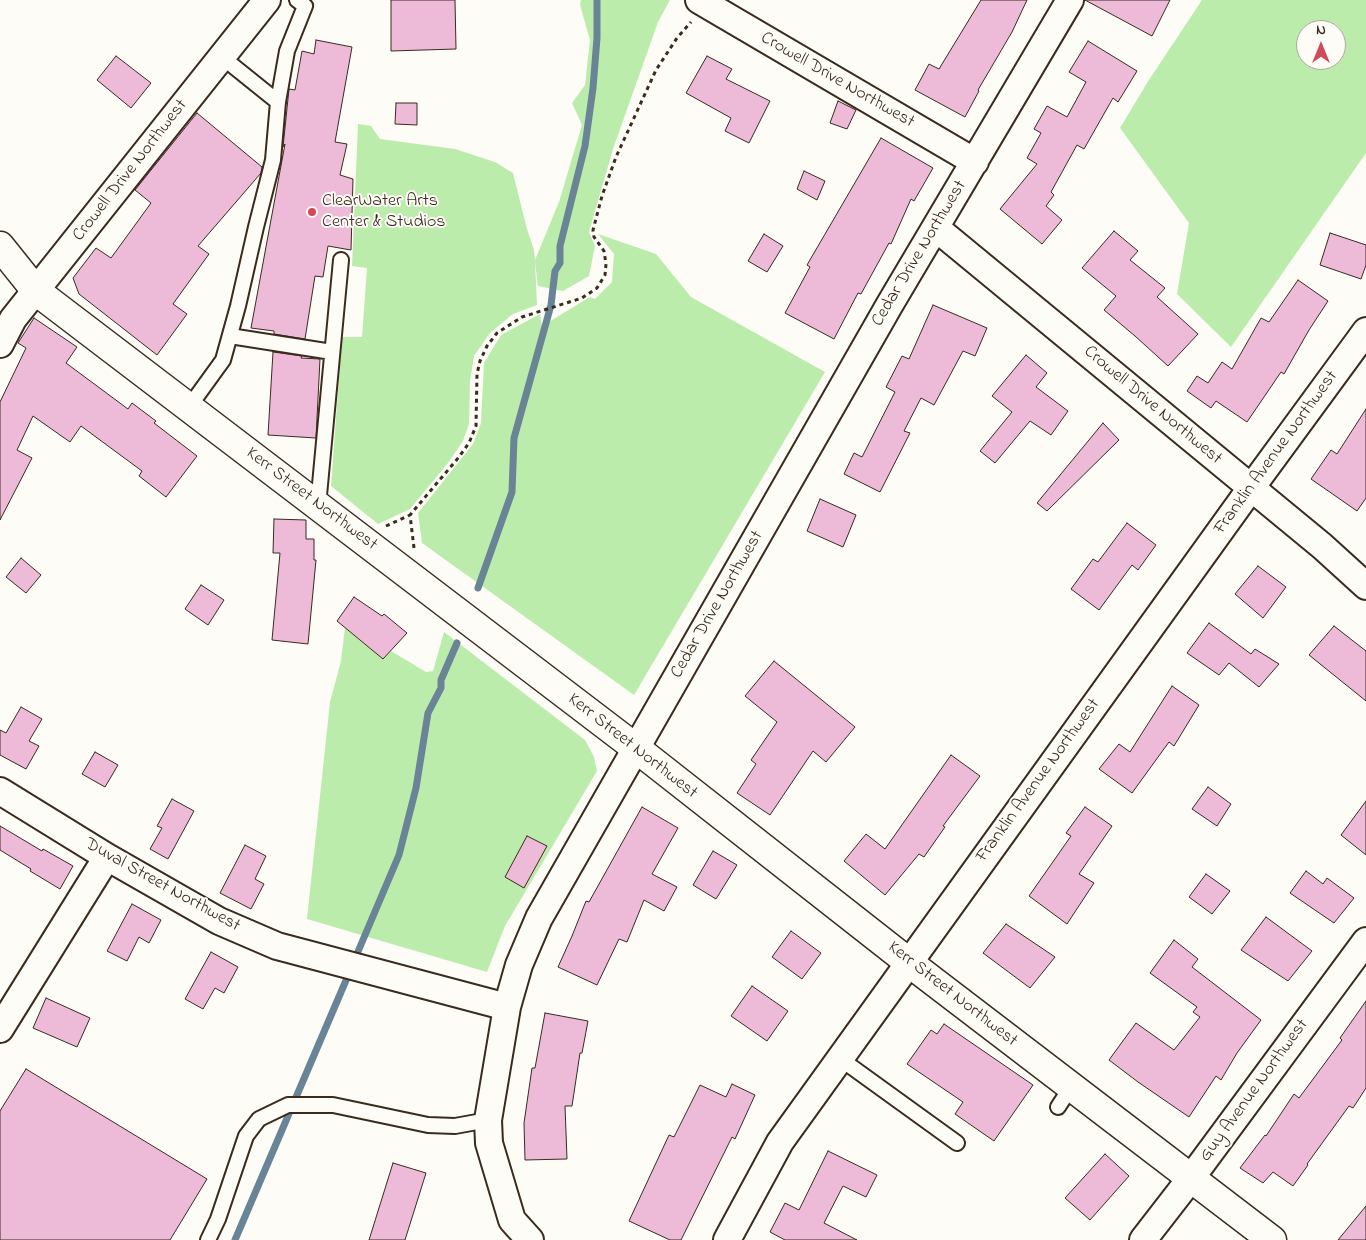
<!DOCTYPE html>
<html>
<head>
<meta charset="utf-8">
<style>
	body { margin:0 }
	#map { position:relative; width:1366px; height:1240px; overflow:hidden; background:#fdfcf7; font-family:"Indie Flower",sans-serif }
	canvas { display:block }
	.north { position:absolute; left:1296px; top:20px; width:50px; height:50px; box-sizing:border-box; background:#fdfcf7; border:1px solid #afa8a0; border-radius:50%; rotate:0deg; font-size:14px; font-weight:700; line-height:20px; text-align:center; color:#3b2a1e }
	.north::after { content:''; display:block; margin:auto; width:18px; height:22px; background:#d1495b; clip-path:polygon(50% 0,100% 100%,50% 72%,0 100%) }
</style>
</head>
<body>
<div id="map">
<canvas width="1366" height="1240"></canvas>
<div class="north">N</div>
</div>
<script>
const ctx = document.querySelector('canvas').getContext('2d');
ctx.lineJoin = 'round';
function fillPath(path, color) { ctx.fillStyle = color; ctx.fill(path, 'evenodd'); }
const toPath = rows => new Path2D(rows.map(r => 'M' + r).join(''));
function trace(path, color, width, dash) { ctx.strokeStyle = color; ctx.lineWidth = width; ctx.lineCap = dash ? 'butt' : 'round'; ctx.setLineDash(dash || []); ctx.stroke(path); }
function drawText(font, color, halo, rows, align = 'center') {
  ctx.font = font + ' "Indie Flower",sans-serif'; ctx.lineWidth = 4; ctx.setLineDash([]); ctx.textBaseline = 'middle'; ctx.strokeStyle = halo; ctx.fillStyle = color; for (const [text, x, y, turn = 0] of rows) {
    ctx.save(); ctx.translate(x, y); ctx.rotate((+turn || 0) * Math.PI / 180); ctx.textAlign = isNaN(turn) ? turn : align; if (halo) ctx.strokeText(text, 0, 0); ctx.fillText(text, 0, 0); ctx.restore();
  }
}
const green = toPath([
	[581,0,670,0,658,22,613,149,589,232,595,246,589,276,563,291,538,286,535,262,537,305,513,314,490,333,474,356,470,381,469,424,463,441,448,463,410,509,378,524,331,486,342,337,362,337,367,268,352,266,358,124,371,126,380,139,455,149,495,162,513,173,527,229,534,250,535,260,559,202,582,125,572,103,585,85,590,40,580,5],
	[1202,0,1366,0,1366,153,1231,347,1177,294,1189,223,1120,128,1147,83],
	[1306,30,1336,30,1336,60,1306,60],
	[598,234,656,254,691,297,825,372,634,695,422,543,418,513,473,444,481,423,484,363,501,335,540,314,542,326,590,297,595,299,612,282,614,254],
	[345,627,383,659,391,651,426,672,433,671,431,678,444,632,585,740,594,757,597,771,505,926,487,972,307,919,330,702,341,661]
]);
const stream = toPath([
	[478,588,512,492,514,438,551,305,555,271,560,263,560,246,585,146,593,88,597,38,597,0],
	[354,961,399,855,416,788,428,713,441,688,441,680,457,643],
	[235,1240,350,971]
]);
const building = toPath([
	[391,0,455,0,456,49,391,51,391,0],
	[981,0,1027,0,1012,32,978,90,979,91,965,117,915,90,929,64,939,69,981,0],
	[1085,0,1170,0,1152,36,1085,0],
	[316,40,352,47,335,142,347,144,340,175,353,179,351,250,328,246,323,277,315,276,305,339,274,334,274,331,251,328,285,144,283,147,289,89,295,90,302,51,314,54,316,40],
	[1088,41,1137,71,1118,102,1113,98,1084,149,1077,145,1051,192,1054,195,1046,206,1062,220,1042,244,1000,209,1037,164,1027,158,1041,133,1034,129,1047,106,1067,117,1086,82,1069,72,1088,41],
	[116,56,151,83,131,108,97,80,116,56],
	[707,56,732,69,726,79,770,101,749,143,725,131,731,118,686,93,707,56],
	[838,101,856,110,847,129,830,123,838,101],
	[396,103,417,103,417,125,395,124,396,103],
	[197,113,262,167,261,173,198,246,209,254,173,304,187,314,157,355,79,294,73,278,96,248,111,258,151,203,135,190,197,113],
	[881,138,933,168,914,201,911,199,891,244,889,243,861,294,858,293,834,339,785,313,810,267,807,265,881,138],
	[804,171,825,181,817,200,797,189,804,171],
	[1114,231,1138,251,1130,260,1165,288,1157,297,1198,334,1168,366,1135,336,1104,310,1116,296,1082,268,1114,231],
	[1330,233,1366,245,1366,265,1361,279,1320,265,1330,233],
	[764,234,783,246,767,272,748,261,764,234],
	[1298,280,1328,301,1309,330,1284,374,1281,372,1247,422,1216,401,1211,408,1187,391,1197,376,1208,383,1222,362,1232,369,1261,318,1269,322,1298,280],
	[933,305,987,328,975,356,963,351,934,405,921,398,904,431,910,433,880,492,844,474,854,453,862,457,895,392,886,387,902,356,909,359,933,305],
	[34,318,77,347,66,363,128,409,132,403,156,421,154,423,197,456,166,497,139,476,142,471,81,426,70,442,33,416,17,450,32,458,0,520,0,402,26,348,18,343,34,318],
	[273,352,302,356,301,358,320,359,316,438,268,435,273,352],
	[1026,355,1047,373,1036,387,1068,411,1051,435,1030,421,995,463,980,451,1012,412,992,396,1026,355],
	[1366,409,1366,498,1357,511,1311,479,1331,450,1337,454,1366,409],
	[1103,423,1119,440,1047,511,1037,503,1103,423],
	[820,499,856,515,843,547,807,531,820,499],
	[274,519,306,520,306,539,314,539,314,560,316,560,308,644,272,640,280,553,273,553,274,519],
	[1127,523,1156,545,1138,570,1132,565,1099,610,1071,589,1093,559,1098,562,1127,523],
	[21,558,41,575,26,593,6,577,21,558],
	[1258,566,1286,587,1263,618,1235,594,1258,566],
	[201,585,224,600,208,625,185,609,201,585],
	[354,597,382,616,384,614,407,633,383,659,337,621,354,597],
	[1209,623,1251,654,1255,649,1279,664,1259,687,1229,663,1219,675,1187,653,1209,623],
	[1334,626,1366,651,1366,701,1309,655,1334,626],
	[774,661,855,727,826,762,813,751,770,815,737,793,756,764,751,760,777,722,745,696,774,661],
	[1172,686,1199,705,1174,746,1169,742,1132,793,1099,769,1119,744,1130,752,1172,686],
	[21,707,42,719,29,741,39,746,26,769,0,755,0,730,6,733,21,707],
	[95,752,118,765,105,787,82,774,95,752],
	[951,755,980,776,943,826,945,827,924,857,919,854,885,895,844,861,866,834,885,849,951,755],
	[1208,787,1231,804,1217,826,1192,809,1208,787],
	[172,799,194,811,168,859,150,849,162,828,157,826,172,799],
	[1366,801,1366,855,1341,835,1366,801],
	[642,807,678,828,652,874,677,887,664,911,644,900,627,942,619,939,597,985,558,967,572,936,586,901,589,902,642,807],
	[1085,807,1112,826,1079,874,1094,883,1067,924,1029,896,1071,836,1066,833,1085,807],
	[0,826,42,851,43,849,73,866,60,889,30,871,31,869,0,850,0,826],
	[527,836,547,846,524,888,505,877,527,836],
	[245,845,266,856,255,879,264,884,251,909,220,893,245,845],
	[713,851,737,865,716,899,693,885,713,851],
	[1306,871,1323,884,1327,878,1354,898,1334,923,1290,893,1306,871],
	[1206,874,1230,891,1212,914,1189,897,1206,874],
	[132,904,161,920,149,943,139,937,127,961,107,951,132,904],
	[1266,917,1312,951,1288,981,1241,950,1266,917],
	[1006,924,1055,957,1030,988,983,953,1006,924],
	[791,931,821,953,802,979,772,957,791,931],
	[1174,940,1198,959,1192,967,1261,1020,1237,1053,1221,1080,1216,1076,1189,1117,1138,1082,1109,1060,1136,1023,1174,1050,1200,1017,1193,1012,1197,1007,1150,973,1174,940],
	[211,952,238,967,224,993,215,988,203,1009,185,999,211,952],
	[752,986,788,1011,767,1041,731,1016,752,986],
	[46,998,90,1018,77,1047,33,1028,46,998],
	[1366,1001,1366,1088,1353,1108,1349,1106,1307,1164,1308,1165,1293,1186,1273,1172,1263,1183,1240,1168,1265,1135,1266,1136,1294,1094,1299,1098,1342,1040,1340,1038,1366,1001],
	[545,1013,588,1021,582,1053,580,1053,572,1106,565,1106,567,1159,525,1160,524,1123,532,1068,535,1068,545,1013],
	[944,1024,1033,1085,994,1141,955,1114,963,1102,907,1064,931,1030,937,1034,944,1024],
	[26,1069,207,1179,170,1240,0,1240,0,1111,26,1069],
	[732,1084,755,1095,735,1139,732,1137,681,1240,670,1240,629,1221,669,1135,674,1137,700,1085,726,1097,732,1084],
	[828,1151,877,1175,866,1197,843,1186,824,1223,857,1240,785,1240,770,1232,785,1203,799,1210,828,1151],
	[1105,1154,1129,1176,1090,1220,1065,1198,1105,1154],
	[393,1163,426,1173,405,1240,369,1240,393,1163],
	[1366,1206,1366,1240,1338,1240,1366,1206]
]);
const path = toPath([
	[386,526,410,515],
	[414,548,410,515,459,457,469,443,476,426,477,374,480,361,487,346,497,333,522,317,582,298,597,288,605,275,606,264,604,251,594,237,593,230,602,196,616,157,656,70,677,38,691,22]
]);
const lane = toPath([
	[222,57,278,102],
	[230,336,332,352],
	[189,407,223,360,238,306,256,227,273,160,278,102,287,51,305,6,297,0],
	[318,506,341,260],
	[849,1065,957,1143],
	[1058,1107,1071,1087],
	[208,1240,218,1219,246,1136,259,1119,288,1105,333,1105,428,1125,455,1126,488,1120]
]);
const street = toPath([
	[699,0,975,162],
	[936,228,1322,546,1366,586],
	[0,344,13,319,267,0],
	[0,791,107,857,219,921,277,946,507,1007],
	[0,1029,107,857],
	[530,1240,512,1220,489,1143,488,1120,507,1007,519,965,539,918,890,304,1070,0],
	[727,1240,780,1142,1251,488,1366,331],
	[1143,1240,1191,1178,1366,941]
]);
const secondary = toPath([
	[0,246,36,291,637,749,916,968,1272,1240]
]);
const markers = [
	[312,212,5,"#d1495b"]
];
const streetNames = [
	["Crowell Drive Northwest",837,81,30],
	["Crowell Drive Northwest",131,171,-52],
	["Cedar Drive Northwest",920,254,-59],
	["Crowell Drive Northwest",1152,406,40],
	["Franklin Avenue Northwest",1277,453,-54],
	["Kerr Street Northwest",311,500,37],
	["Cedar Drive Northwest",718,605,-60],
	["Kerr Street Northwest",632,747,38],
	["Franklin Avenue Northwest",1039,781,-54],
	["Duval Street Northwest",162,886,29],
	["Kerr Street Northwest",952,995,38],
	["Guy Avenue Northwest",1255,1091,-54]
];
const poiNames = [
	["ClearWater Arts",322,202],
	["Center & Studios",322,223]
];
fillPath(green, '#bcecab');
trace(stream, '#698496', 7);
fillPath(building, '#edbad7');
trace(building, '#3b2a1e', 1);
trace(lane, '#3b2a1e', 18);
trace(street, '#3b2a1e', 30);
trace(secondary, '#3b2a1e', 31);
trace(path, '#3b2a1e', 3, [4, 4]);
trace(lane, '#fdfcf7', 14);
trace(street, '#fdfcf7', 26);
trace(secondary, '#fdfcf7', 28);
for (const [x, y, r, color] of markers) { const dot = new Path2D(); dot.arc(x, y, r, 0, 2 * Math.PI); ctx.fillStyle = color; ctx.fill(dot); trace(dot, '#fdfcf7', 2); }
drawText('18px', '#3b2a1e', '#fdfcf7', streetNames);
drawText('18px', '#3b2a1e', '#fdfcf7', poiNames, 'left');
</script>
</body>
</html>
